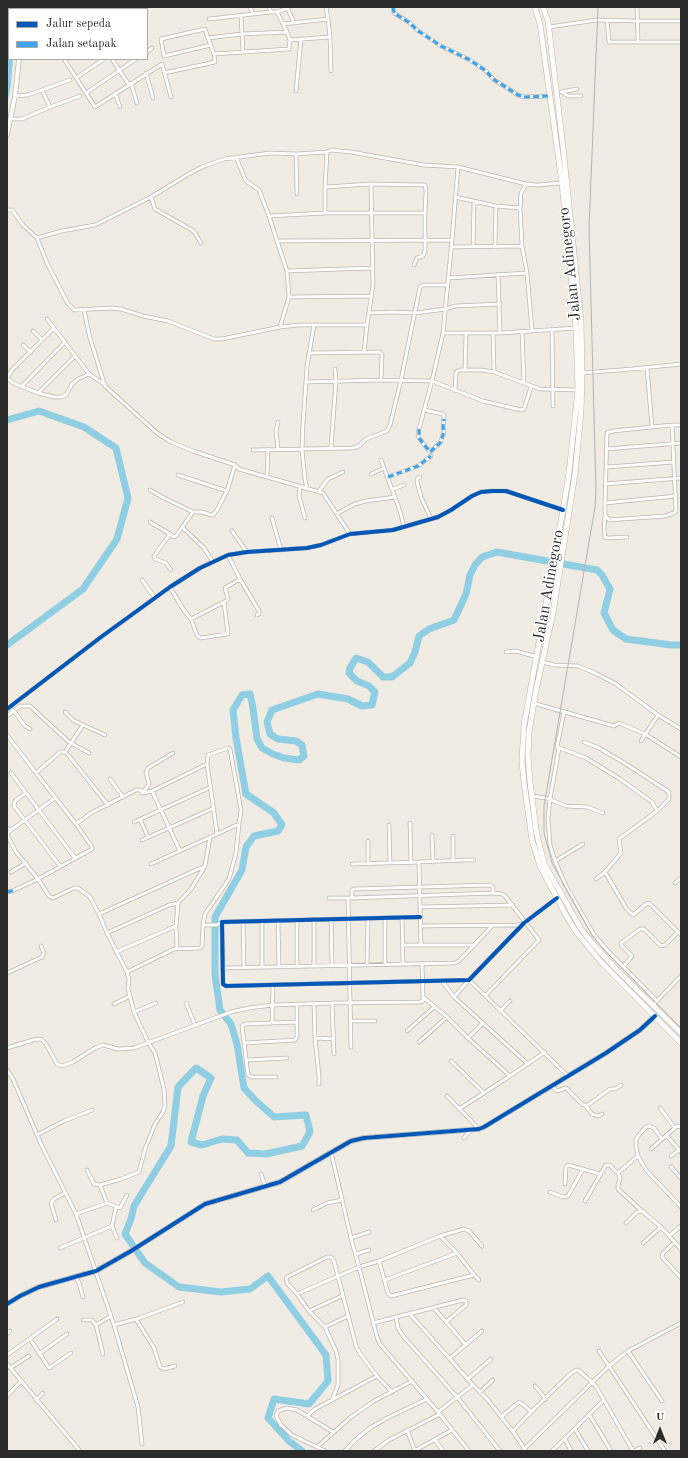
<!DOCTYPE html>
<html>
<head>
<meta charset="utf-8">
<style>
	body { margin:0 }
	#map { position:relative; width:688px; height:1458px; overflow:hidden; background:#f0ece3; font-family:"Old Standard TT",serif }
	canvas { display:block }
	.frame { position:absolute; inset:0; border:8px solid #2b2b2b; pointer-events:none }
	.legend { position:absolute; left:8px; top:8px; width:140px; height:52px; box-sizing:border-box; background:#fff; border:1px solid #aaa; margin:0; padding:5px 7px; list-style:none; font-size:12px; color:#2b2b2b }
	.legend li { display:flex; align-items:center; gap:8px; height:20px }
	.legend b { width:20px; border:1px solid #aaa }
	.north { position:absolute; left:640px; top:1410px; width:40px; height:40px; -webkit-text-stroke:3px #fff; paint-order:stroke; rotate:0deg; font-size:11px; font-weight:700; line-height:16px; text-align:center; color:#2b2b2b }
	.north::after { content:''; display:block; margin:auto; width:14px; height:18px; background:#2b2b2b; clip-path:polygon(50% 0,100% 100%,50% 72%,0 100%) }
</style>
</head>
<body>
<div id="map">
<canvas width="688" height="1458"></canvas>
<div class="frame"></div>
<ul class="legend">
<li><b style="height:5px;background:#0057b8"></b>Jalur sepeda</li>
<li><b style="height:5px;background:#3ea3eb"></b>Jalan setapak</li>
</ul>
<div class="north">U</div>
</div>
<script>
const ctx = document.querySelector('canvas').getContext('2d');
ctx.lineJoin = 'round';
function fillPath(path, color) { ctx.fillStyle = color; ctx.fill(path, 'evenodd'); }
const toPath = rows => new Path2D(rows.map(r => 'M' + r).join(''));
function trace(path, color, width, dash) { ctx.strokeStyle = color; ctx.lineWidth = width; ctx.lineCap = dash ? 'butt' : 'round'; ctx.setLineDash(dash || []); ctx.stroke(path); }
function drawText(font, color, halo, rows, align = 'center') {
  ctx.font = font + ' "Old Standard TT",serif'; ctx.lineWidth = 3; ctx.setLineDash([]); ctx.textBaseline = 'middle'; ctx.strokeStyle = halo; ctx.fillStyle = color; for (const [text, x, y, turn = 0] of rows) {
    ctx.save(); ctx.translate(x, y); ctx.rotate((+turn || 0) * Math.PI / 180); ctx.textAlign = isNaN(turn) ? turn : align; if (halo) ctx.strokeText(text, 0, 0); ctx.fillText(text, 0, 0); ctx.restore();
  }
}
const water = toPath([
	[7,7,19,7,19,9,9,9,9,59,13,59,11,84,7,105]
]);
const river = toPath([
	[7,420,39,411,84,427,116,448,128,498,117,539,83,589,7,645],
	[302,1451,289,1441,268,1418,274,1399,309,1404,328,1381,326,1355,268,1276,250,1289,221,1292,179,1287,145,1263,125,1234,131,1219,134,1206,171,1146,178,1087,196,1068,211,1078,203,1096,191,1142,202,1145,222,1139,237,1140,248,1153,266,1154,302,1146,310,1132,306,1115,274,1117,255,1100,244,1088,237,1044,231,1024,220,1010,215,975,215,917,242,870,246,847,254,836,278,831,282,825,274,813,246,794,236,738,233,710,242,695,250,694,253,708,257,739,262,748,273,754,284,758,299,760,304,756,302,745,296,741,278,739,270,734,267,722,272,710,318,694,348,699,362,706,372,705,375,692,369,686,357,681,349,673,350,668,356,658,368,662,383,677,392,677,410,663,415,652,419,636,429,629,454,620,466,594,470,575,475,565,482,557,497,552,597,570,602,575,610,589,604,613,613,630,626,639,671,645,681,645]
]);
const minor = toPath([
	[72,7,73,9],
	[93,7,94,9],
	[250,7,253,14],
	[287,7,294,23],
	[393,7,394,13,410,23,417,30,441,46,470,60,486,71,493,79,518,95,525,97,550,96],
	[637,7,638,42,681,42],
	[58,9,60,7],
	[277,12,288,8],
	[241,16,243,52],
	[209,19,271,12],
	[607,20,609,42,638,42],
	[283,24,328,19,326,7],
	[549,27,597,20,637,21,681,21],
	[330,37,331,71],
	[208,38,242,34,287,32],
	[290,40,330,37,328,19],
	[211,45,164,56,161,39,205,29,208,38,214,54,289,49,290,40,287,32,277,12,271,12,269,7],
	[147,52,152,48],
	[64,59,95,107,162,64,171,97],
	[112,59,129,85],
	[146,73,153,98],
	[164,73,215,62,214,54],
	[76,78,104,59],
	[131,83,137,103],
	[296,91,301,39],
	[561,92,577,89],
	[562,92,568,96,581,96],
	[86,93,136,59],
	[115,93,120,107],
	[15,96,28,95,70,80],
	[50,107,80,96],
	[11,119,22,119,50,107,42,90],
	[296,154,297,194],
	[236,157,246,181,259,190,269,216,325,213,325,187,327,152,331,150,351,152,424,165,458,167],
	[325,187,371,184,425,185,426,190,425,213,425,251,423,256,417,258,414,265],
	[455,197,496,206,520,208,522,246,527,273,532,330],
	[520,208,521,193,526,184],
	[7,210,12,210,23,225,37,238,47,263,67,302,74,310,112,308,121,309,143,316,168,321,214,339,222,339,280,327,299,325,367,325,373,285,371,184],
	[325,213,425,213],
	[269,216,277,241,452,240,443,333,432,381,381,380,306,382],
	[37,238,62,231,95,225,151,197],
	[452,240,458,167,526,184,537,185,562,183],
	[277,241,287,271,289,297,372,296],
	[201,243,195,233,192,230,155,209,151,197,187,175,202,167,224,159,270,153,296,154,327,152],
	[495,246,496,206],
	[451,247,522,246],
	[473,247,474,201],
	[287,271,373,268],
	[498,274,500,333],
	[449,278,527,273],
	[84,310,90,338,105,386,157,433,171,442,193,451,235,465,239,469,323,493,350,534],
	[369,313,392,312,415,313,446,309,455,306,500,304],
	[47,319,89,374,104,384],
	[280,327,289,297],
	[54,328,11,371,8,377,8,379,15,384,38,393,54,397,61,397,66,395,72,384,78,379,89,374],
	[552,329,553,406],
	[33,331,42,340],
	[522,331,524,383],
	[443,333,500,333,576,328],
	[493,333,494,372],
	[23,345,31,352],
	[364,352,367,325],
	[309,353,380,352,382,355,381,380],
	[647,368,652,427],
	[465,370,466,333],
	[582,373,632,369,681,364],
	[21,387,65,342],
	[455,391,456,372,460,370,482,370,494,372,540,389,578,390],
	[38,393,75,356],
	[424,410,443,414,444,416,443,427,444,432,440,443,430,452,419,438,418,435,419,429,432,381,483,401,521,410,524,409,531,387],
	[672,425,676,511,674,513,665,516,609,520,605,515,605,503,607,433,613,431,652,427,672,425,681,425],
	[331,447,336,381,335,369],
	[278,449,276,431,278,422],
	[606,449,681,443],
	[253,450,353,448,359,446,366,439,387,431,390,425,401,380,420,287,423,285,448,285],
	[381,460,400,511,404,527],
	[606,467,674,462],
	[371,474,384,468],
	[178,475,227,491],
	[267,477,268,449],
	[388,477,418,466,431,456],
	[420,477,417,479,417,482,421,497,431,519],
	[605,484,681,478],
	[300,487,299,496,305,518],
	[307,489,305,479,302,450,303,424,307,366,314,325],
	[393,489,404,485],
	[150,490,162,497,193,512],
	[319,491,328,479,343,472],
	[605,503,676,496],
	[338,513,355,504,366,501,395,497],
	[605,516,604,530,605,537,608,538,627,537],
	[272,518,281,550],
	[150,522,170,534],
	[182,527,204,548,213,562],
	[232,531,247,552],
	[171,570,166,563,155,559,154,556,170,534,173,537,176,536,193,512,202,512,211,515,213,515,217,510,227,491,235,465],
	[240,579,259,611,259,614,257,615],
	[142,580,155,598],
	[170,587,183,609,191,619,197,635,200,638,228,634,224,602],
	[191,619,226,601,228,599,225,588,240,579,228,555],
	[506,652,516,651,537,657],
	[542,662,554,665,578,666,595,673,616,684,658,715,681,729],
	[533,703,614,726,619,723,645,734,681,757],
	[7,709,101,637,170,587,200,568,228,555,247,552,307,548,321,545,350,534,393,530,438,517,451,510,472,496,481,492,492,491,506,491,563,510],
	[13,710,25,726,30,729],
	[65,712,73,720,83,725],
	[564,712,557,747,586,758,620,779,652,802,657,811,619,839,621,853,605,872,626,908,633,915,646,904,649,903,681,935],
	[7,716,20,706,30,706,69,742,89,753],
	[7,735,36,773],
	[105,735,83,725,65,752,69,756,108,805],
	[641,741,658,715],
	[584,742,599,748,626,764,669,792,669,799,657,811],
	[559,748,550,799,548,819,550,845,555,861,566,886,594,935,608,951,657,1001],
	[65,752,60,752,36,773,76,824],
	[207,764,208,755,228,748,230,749,241,810,239,824],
	[11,773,75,858],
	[110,779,123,797],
	[152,791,180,851],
	[26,793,15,801,14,806,60,866],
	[142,793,148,786,149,784,146,772,148,768,173,753],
	[532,796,546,798,566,806,587,807,603,813],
	[140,819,148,837],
	[134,822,211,787],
	[410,823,411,863],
	[389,825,390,863],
	[7,828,11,830,55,798],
	[11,830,8,833,7,835,16,852,38,879,92,849,92,847,76,824,91,813,136,790,140,790,144,793,152,791,207,764,217,833],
	[432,835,433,862],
	[453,836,453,861],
	[142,840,214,808],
	[555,861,583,844],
	[368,863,368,841],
	[151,864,239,824,236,853,229,879,205,914,203,925,217,925,222,922],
	[352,864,419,862],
	[11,872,26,863],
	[596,879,605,872],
	[675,883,681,878],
	[7,892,12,891,38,879,49,896,53,898,74,888,78,888,85,893,90,897,99,914,107,933,127,972],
	[329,898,352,898,493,893,493,887,490,885,354,889,352,890,352,898],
	[348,898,351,1047],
	[420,907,513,905],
	[99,914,205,866],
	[402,917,403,964],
	[420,917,222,922,223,984,226,986,469,980,524,923,557,898],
	[385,918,385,964],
	[314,919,314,966],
	[331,919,332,966],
	[297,920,297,966],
	[278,921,279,967],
	[243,922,244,967],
	[421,926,517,925,522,924],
	[107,933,169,905,178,903],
	[402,945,475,945],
	[421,945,419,862,464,860,474,860],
	[177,949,176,926,178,903,191,889,205,866,210,837],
	[116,952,176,926],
	[422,963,423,997],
	[367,965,368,919],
	[262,967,262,922],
	[623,967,632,956,621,945,621,943,640,929,644,929,661,946,665,945,678,932],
	[222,968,455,963,459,961,492,926],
	[7,973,42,957,44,953,41,946],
	[442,981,454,997],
	[485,996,539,940,505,896,502,894,493,893],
	[186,1003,195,1025],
	[332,1003,334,1054],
	[114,1004,130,996],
	[314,1004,315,1038,319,1076,319,1084],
	[653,1005,681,976],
	[500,1011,510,1001],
	[134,1012,156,1003],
	[447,1017,468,1038,510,1076,545,1052],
	[351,1021,375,1021],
	[272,1022,273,985],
	[407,1031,434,1007],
	[315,1038,333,1039],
	[468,1038,483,1023],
	[245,1043,295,1040,297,1037,297,1005],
	[7,1048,33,1040,41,1039,46,1044,57,1064,62,1066,73,1062,95,1048,103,1045,118,1049,134,1048,231,1012,249,1008,273,1005,332,1003,420,1002,423,1001,423,997,447,1017,419,1042],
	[247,1060,287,1058],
	[451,1061,484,1093],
	[528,1064,454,997,469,980,568,1076],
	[7,1070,13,1079,41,1144,76,1214,114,1325,138,1407,142,1444],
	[276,1077,252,1077,248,1075,242,1026,245,1024,297,1022],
	[552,1086,557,1091,566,1088,583,1105,588,1105,610,1089,615,1089,621,1085],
	[447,1096,479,1129],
	[585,1105,592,1114,598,1116,602,1114],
	[660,1108,675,1128],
	[459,1109,510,1076],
	[37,1135,64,1121,92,1110],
	[666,1135,681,1152],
	[464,1138,471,1130],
	[662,1139,654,1128,649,1126,646,1127,638,1136,636,1140,636,1147,638,1156,646,1170,681,1207],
	[651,1149,677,1126,681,1127],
	[331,1152,351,1238,359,1267,379,1261,440,1236,464,1229,469,1231,482,1246],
	[671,1156,679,1150],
	[671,1167,681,1178],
	[87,1170,94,1184,100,1185],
	[618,1172,620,1179,618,1185,618,1189,642,1211],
	[261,1174,265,1186],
	[565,1184,566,1167,568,1165,600,1174],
	[550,1192,563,1197,568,1196,583,1169],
	[585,1201,606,1165,610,1165,616,1172,619,1172,638,1156],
	[107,1203,100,1185,121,1179,139,1172,145,1149,155,1124,163,1112,165,1105,164,1089,155,1053,148,1042,134,1012,128,989,129,980,127,972,174,949,200,948,202,946,203,925],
	[116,1207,112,1226,117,1238],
	[313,1210,327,1203,342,1200],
	[76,1214,107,1203,120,1208,127,1195],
	[56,1220,51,1203,54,1199,65,1193],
	[626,1223,637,1212,642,1211,661,1227,681,1249],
	[669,1236,681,1226],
	[351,1238,369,1232],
	[675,1242,663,1253,662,1257,681,1278],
	[643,1243,661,1227],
	[60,1248,112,1226],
	[356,1254,369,1250],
	[379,1261,388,1293,391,1296,474,1275,457,1253,440,1236],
	[474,1275,479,1280],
	[76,1277,79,1283,83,1297],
	[385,1280,457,1253],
	[297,1294,287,1283,286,1279,287,1277,327,1257,331,1257,334,1261,356,1346,361,1355,377,1376,315,1409,307,1416],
	[434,1308,466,1345],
	[309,1311,342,1296],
	[410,1314,473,1385],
	[396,1317,398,1328,403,1336,458,1398,500,1451],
	[136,1319,154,1348,160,1367,164,1369,175,1366],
	[83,1320,92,1320,96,1325],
	[373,1323,463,1300,466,1301,466,1305,446,1322],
	[114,1325,140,1318,183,1302],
	[325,1327,348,1316],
	[7,1334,10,1331],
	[30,1339,49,1368,71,1353],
	[599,1351,665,1451],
	[628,1351,662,1401],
	[39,1354,67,1334],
	[103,1354,96,1325,111,1316],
	[7,1355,57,1319],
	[450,1358,482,1331],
	[7,1364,80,1451],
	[10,1368,29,1356],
	[377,1376,392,1392],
	[469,1378,491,1359],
	[535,1386,546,1399],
	[480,1392,493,1380],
	[7,1396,21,1381],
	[36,1400,43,1393],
	[332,1400,338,1385,338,1359,336,1351,325,1327,309,1311,297,1294,359,1267,377,1337,380,1344,438,1412,469,1451],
	[438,1412,473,1385,488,1400,514,1433,526,1451],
	[531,1412,569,1375,576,1370,578,1370,592,1382,597,1388,633,1451],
	[589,1414,611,1451],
	[501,1417,519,1402,525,1406,531,1412,513,1431],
	[575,1429,588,1451],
	[407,1430,415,1451],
	[565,1439,571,1451],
	[435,1440,443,1451],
	[317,1447,292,1435,281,1425,276,1416,278,1411,287,1408,297,1410,333,1432],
	[325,1451,317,1447,351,1417,374,1401,412,1381],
	[345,1451,354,1441,370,1428,387,1418,427,1399],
	[374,1451,389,1440,440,1414],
	[414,1451,452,1430],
	[522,1451,609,1366,628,1351,681,1323],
	[552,1451,604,1400],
	[634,1451,640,1448]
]);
const tertiary = toPath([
	[36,9,37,7],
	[7,135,15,96,19,59],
	[7,1304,20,1296,39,1287,96,1271,131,1251,205,1204,280,1182,351,1141,364,1138,479,1129,484,1127,606,1053,640,1030,655,1016]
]);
const trunk = toPath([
	[535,7,540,24,562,183,576,328,578,390,569,473,563,510,524,725,522,761,524,782,532,840,540,866,567,917,577,933,602,963,681,1043],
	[543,7,548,21,563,147,581,322,582,373,581,412,575,474,553,613,536,690,529,732,528,755,530,782,536,830,540,848,545,865,581,929,594,945,615,968,681,1033]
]);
const rail = toPath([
	[598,7,589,228,596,490,595,507,544,806,544,833,552,863,592,935,604,950,681,1028]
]);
const quiet = toPath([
	[393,7,394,13,410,23,417,30,441,46,470,60,486,71,493,79,518,95,525,97,551,96],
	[419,429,419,438,430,452,440,443,444,432,443,427,444,419],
	[388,477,418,466,431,456],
	[7,892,16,890]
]);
const cycleway = toPath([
	[7,709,101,637,170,587,200,568,228,555,247,552,307,548,321,545,350,534,393,530,438,517,451,510,472,496,481,492,492,491,506,491,563,510],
	[420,917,222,922,223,984,226,986,469,980,524,923,557,898],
	[7,1304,20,1296,39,1287,96,1271,131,1251,205,1204,280,1182,351,1141,364,1138,479,1129,484,1127,606,1053,640,1030,655,1016]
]);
const streetNames = [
	["Jalan Adinegoro",570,264,-96],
	["Jalan Adinegoro",549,586,-80]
];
fillPath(water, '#8fcee3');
trace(river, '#8fcee3', 7);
trace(minor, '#b9b7b1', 4.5);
trace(tertiary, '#b9b7b1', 5.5);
trace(trunk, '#b9b7b1', 6);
trace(minor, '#fdfcfb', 3);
trace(tertiary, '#fdfcfb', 4);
trace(trunk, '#fdfcfb', 5);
trace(rail, '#b4b4b3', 1);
trace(quiet, '#3ea3eb', 3, [6, 3]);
trace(cycleway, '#0057b8', 4);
drawText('16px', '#2b2b2b', '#fff', streetNames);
</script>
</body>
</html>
